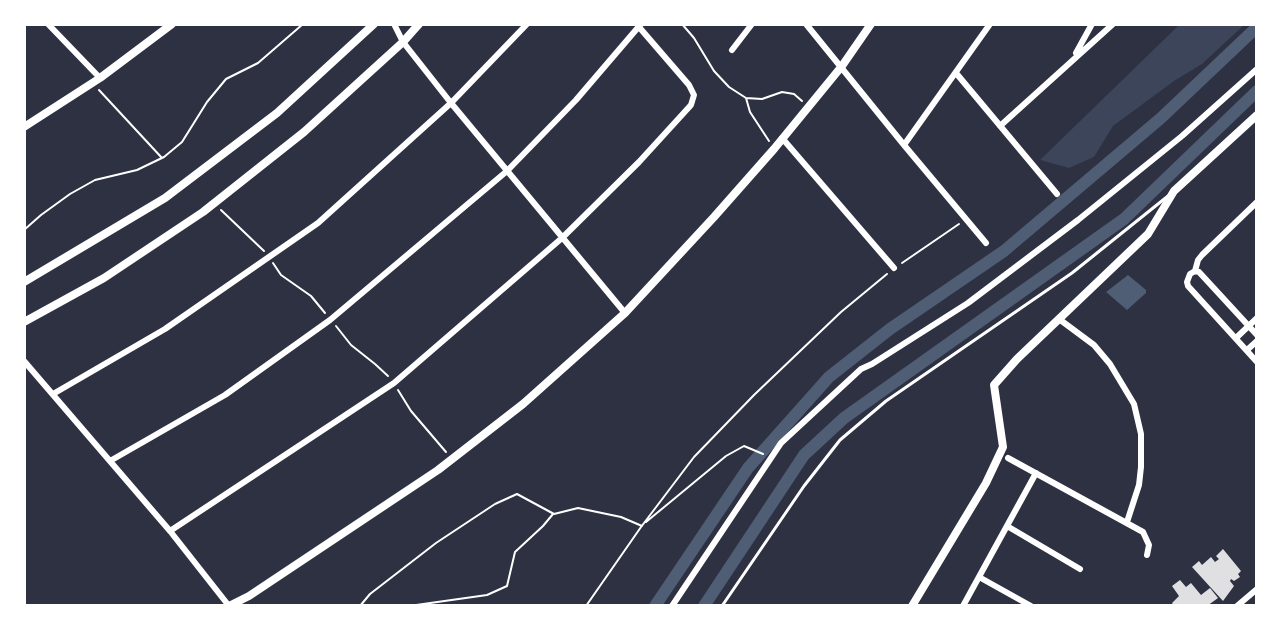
<!DOCTYPE html>
<html>
<head>
<meta charset="utf-8">
<style>
	body { margin:0 }
	#map { position:relative; width:1281px; height:630px; overflow:hidden; background:#2d3142; font-family:Lato,sans-serif }
	canvas { display:block }
	.frame { position:absolute; inset:0; border:26px solid #fff; pointer-events:none }
</style>
</head>
<body>
<div id="map">
<canvas width="1281" height="630"></canvas>
<div class="frame"></div>
</div>
<script>
const ctx = document.querySelector('canvas').getContext('2d');
ctx.lineJoin = 'round';
function fillPath(path, color) { ctx.fillStyle = color; ctx.fill(path, 'evenodd'); }
const toPath = rows => new Path2D(rows.map(r => 'M' + r).join(''));
function trace(path, color, width, dash) { ctx.strokeStyle = color; ctx.lineWidth = width; ctx.lineCap = dash ? 'butt' : 'round'; ctx.setLineDash(dash || []); ctx.stroke(path); }
const green = toPath([
	[1180,24,1245,24,1202,64,1174,81,1113,126,1094,157,1069,168,1040,160]
]);
const water = toPath([
	[1128,275,1146,290,1146,293,1127,310,1106,292]
]);
const canal = toPath([
	[655,606,748,468,829,377,890,329,1004,251,1161,118,1257,27],
	[704,606,804,455,844,418,1124,219,1257,91]
]);
const building = toPath([
	[1223,549,1241,571,1238,574,1240,577,1234,581,1231,579,1230,581,1234,586,1223,601,1192,567,1199,561,1202,565,1211,557,1215,562,1219,559,1216,556],
	[1180,580,1186,587,1191,583,1201,595,1210,588,1218,598,1207,606,1174,606,1172,603,1179,596,1172,586]
]);
const path = toPath([
	[682,24,694,38,714,71,729,87,746,98,750,112,769,141],
	[99,90,162,158],
	[746,98,762,99,782,92,794,94,802,101],
	[221,210,264,251],
	[24,230,41,215,70,194,95,180,137,170,164,157,182,142,207,102,226,79,258,63,303,24],
	[273,263,281,275,311,296,325,313],
	[902,263,959,224],
	[336,326,351,345,375,364,388,376],
	[398,390,411,411,446,452],
	[646,522,726,456,744,446,763,454],
	[360,606,370,594,436,543,495,504,517,494,554,514,578,508,621,517,642,526],
	[409,606,487,595,507,586,515,552,543,526,553,514],
	[586,606,641,527,694,457,754,395,841,312,887,274]
]);
const service = toPath([
	[722,606,804,486,840,440,886,401,1072,273,1168,196]
]);
const minor = toPath([
	[48,24,100,78],
	[394,24,403,42,451,103,625,313],
	[806,24,904,145,986,243],
	[732,50,752,24],
	[1076,53,1092,24],
	[956,73,1057,194],
	[1000,126,1113,24],
	[782,138,894,268],
	[904,145,990,24],
	[1195,271,1198,260,1202,255,1257,202],
	[1059,319,1094,345,1110,364,1134,404,1141,434,1141,467,1139,485,1127,522],
	[1257,335,1199,272,1195,271,1190,274,1187,282,1188,286,1257,362],
	[1236,338,1257,318],
	[1247,350,1257,341],
	[24,361,170,531,229,606],
	[53,394,165,329,318,223,451,103,527,24],
	[1008,458,1143,532,1149,545,1147,555],
	[110,461,225,395,330,320,507,171,576,100,641,24],
	[1007,526,1080,569],
	[170,531,394,383,562,238,639,162,691,105,694,95,689,85,639,27],
	[979,577,1031,606],
	[672,606,781,443,861,369,872,364,968,303,1078,220,1182,136,1257,69],
	[963,606,1036,473],
	[1237,606,1257,589]
]);
const tertiary = toPath([
	[24,127,100,78,172,24],
	[24,282,165,198,277,113,374,24],
	[24,322,104,278,203,212,304,132,403,42,419,24],
	[229,606,249,596,438,470,523,404,625,313,714,217,774,149,842,66,871,24],
	[912,606,986,483,1003,447,994,385,1017,359,1148,234,1174,191,1257,115]
]);
fillPath(green, '#3c4559');
fillPath(water, '#4f5d75');
trace(canal, '#4f5d75', 12);
fillPath(building, '#e0e0e3');
trace(path, '#fff', 2);
trace(service, '#fff', 3);
trace(minor, '#fff', 6);
trace(tertiary, '#fff', 8);
</script>
</body>
</html>
